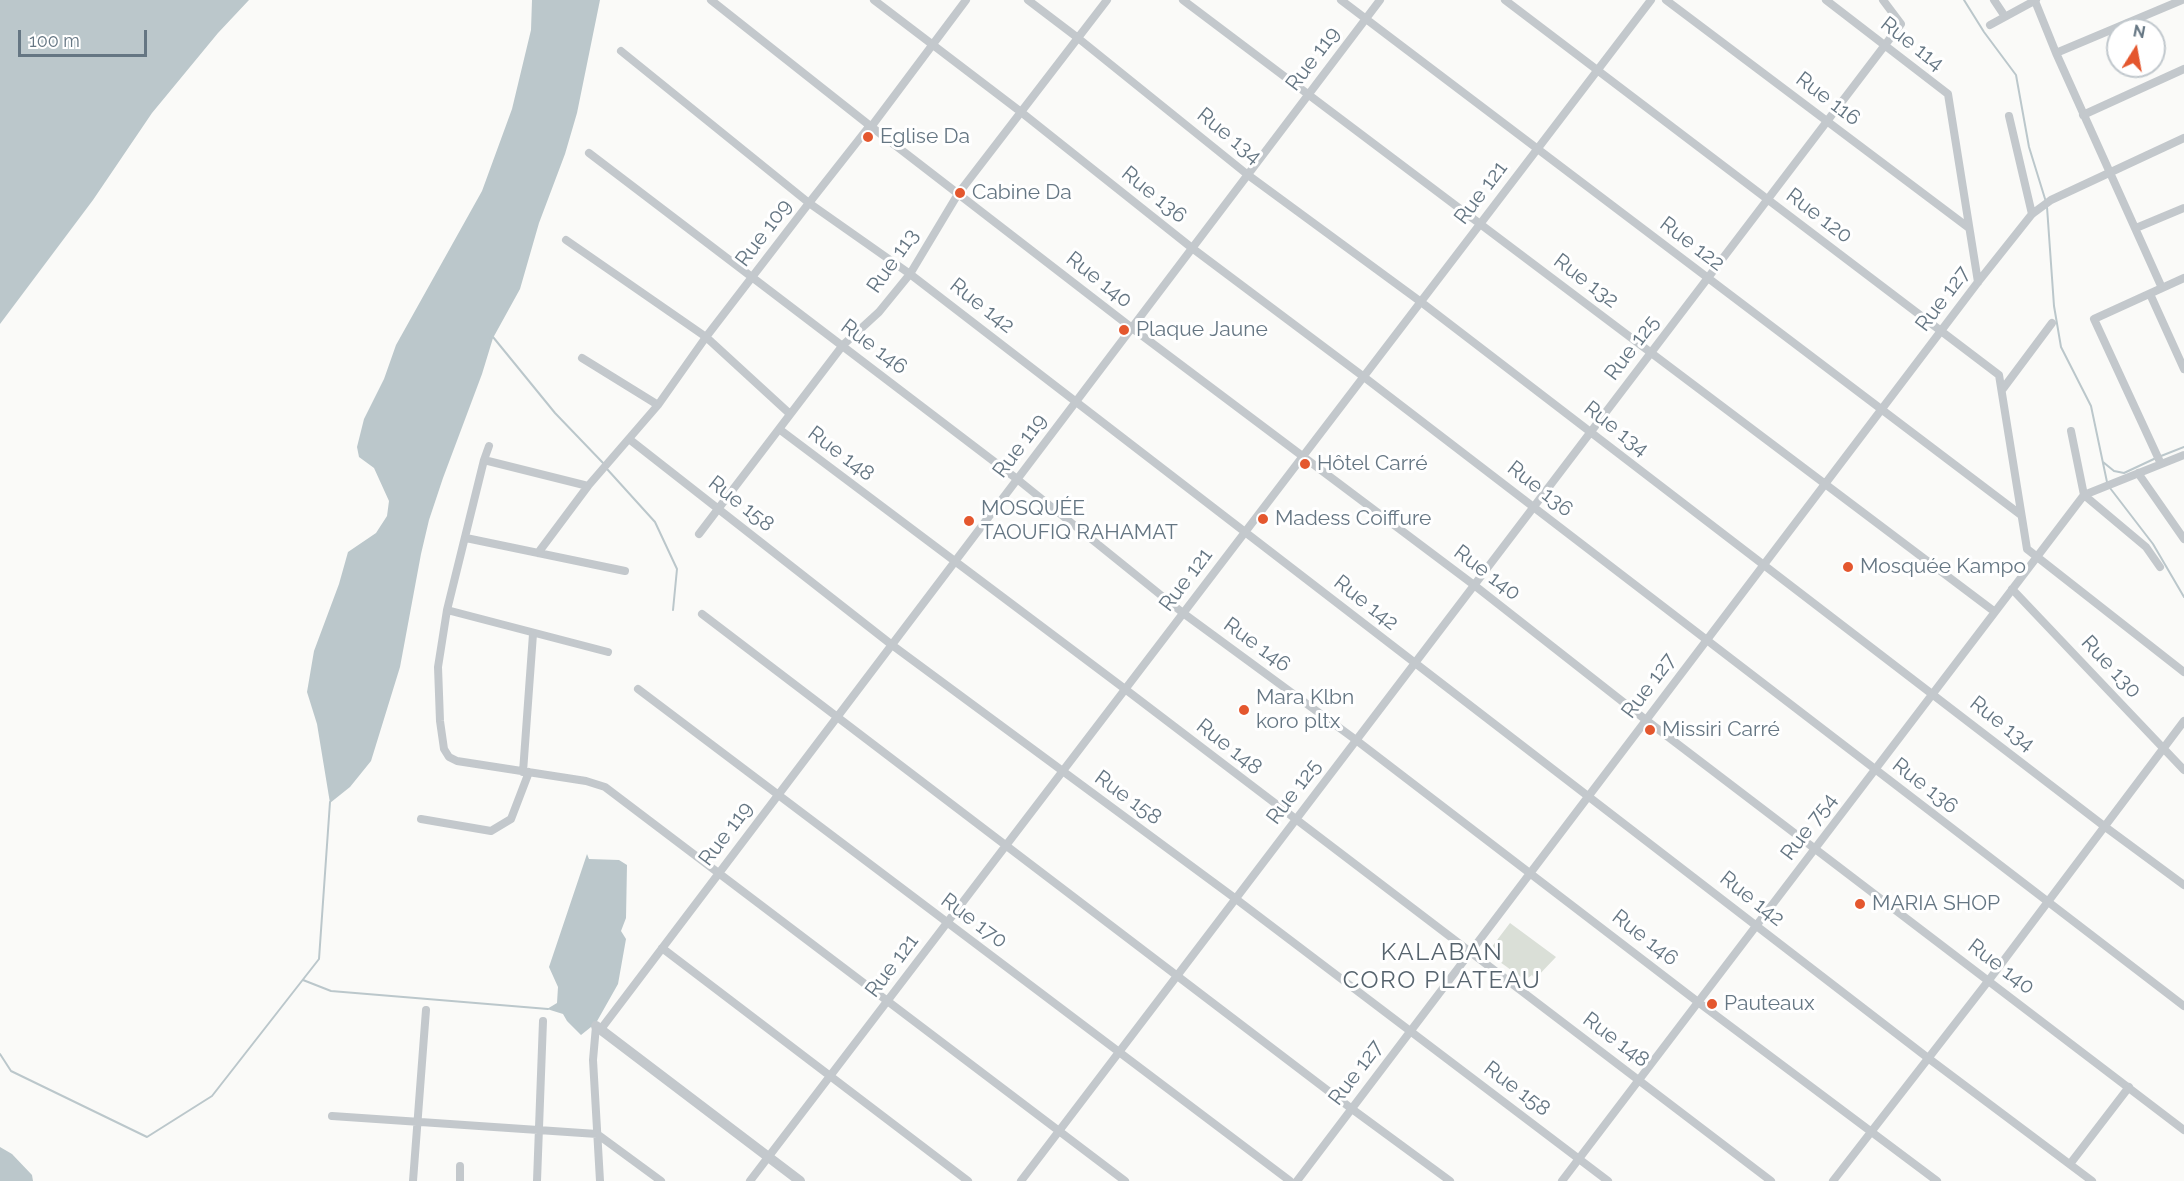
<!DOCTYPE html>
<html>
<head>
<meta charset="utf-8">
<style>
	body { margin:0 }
	#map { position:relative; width:2184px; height:1181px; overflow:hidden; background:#fafaf8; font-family:Raleway,sans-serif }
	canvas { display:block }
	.north { position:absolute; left:2106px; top:18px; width:60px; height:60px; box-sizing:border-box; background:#fff; border:2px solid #c1c8cd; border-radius:50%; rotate:11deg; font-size:16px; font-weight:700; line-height:24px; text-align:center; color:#657683 }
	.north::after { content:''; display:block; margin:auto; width:21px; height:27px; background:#e4572e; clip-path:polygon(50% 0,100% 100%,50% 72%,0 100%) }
	.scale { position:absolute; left:18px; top:30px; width:129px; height:27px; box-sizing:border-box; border:3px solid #657683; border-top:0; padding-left:8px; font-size:18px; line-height:21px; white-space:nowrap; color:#657683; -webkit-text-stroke:4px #fff; paint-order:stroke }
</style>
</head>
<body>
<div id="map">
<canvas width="2184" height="1181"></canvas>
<div class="north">N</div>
<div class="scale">100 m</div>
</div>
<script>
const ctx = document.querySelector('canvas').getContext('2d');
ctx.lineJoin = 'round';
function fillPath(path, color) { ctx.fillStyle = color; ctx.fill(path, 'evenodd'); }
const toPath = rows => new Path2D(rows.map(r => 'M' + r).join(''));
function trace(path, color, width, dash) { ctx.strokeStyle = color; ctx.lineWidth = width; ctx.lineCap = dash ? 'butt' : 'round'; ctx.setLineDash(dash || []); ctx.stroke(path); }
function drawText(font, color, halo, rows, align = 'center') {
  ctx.font = font + ' Raleway,sans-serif'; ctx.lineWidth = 6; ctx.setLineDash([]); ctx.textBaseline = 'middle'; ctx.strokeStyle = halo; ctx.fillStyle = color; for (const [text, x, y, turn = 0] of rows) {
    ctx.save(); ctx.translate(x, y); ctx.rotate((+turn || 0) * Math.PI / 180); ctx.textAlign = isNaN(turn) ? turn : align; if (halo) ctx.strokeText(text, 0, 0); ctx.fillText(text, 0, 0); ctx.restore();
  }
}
const green = toPath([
	[1510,923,1556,957,1535,979,1532,975,1525,980,1493,957,1491,948]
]);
const water = toPath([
	[0,0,249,0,218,33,152,113,93,200,0,324],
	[532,0,600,0,577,113,565,154,539,223,520,289,493,338,482,374,443,478,429,520,421,554,400,667,371,761,350,787,330,803,317,724,307,692,314,651,339,584,348,552,376,533,387,516,389,501,374,468,359,457,357,447,364,419,384,379,396,345,482,191,512,109,531,30],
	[587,854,589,859,619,860,627,865,626,918,621,931,626,939,618,984,596,1023,581,1035,567,1021,563,1014,547,1009,557,1003,558,987,549,967],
	[0,1147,12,1154,32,1175,33,1181,0,1181]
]);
const stream = toPath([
	[1964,0,1984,32,2016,75,2029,147,2046,202],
	[2047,207,2054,306,2061,347,2091,406,2107,482],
	[490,338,493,337,555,413,604,464],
	[2161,456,2184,447],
	[2103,462,2114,471,2124,473,2156,458],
	[607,469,655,522,677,569,673,610],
	[2110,488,2153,544,2184,597],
	[303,980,331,991,548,1009],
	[0,1054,11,1071,147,1137,212,1096,319,959,330,802]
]);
const minor = toPath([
	[711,0,869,125,1132,328,1474,585,1646,720,2184,1130],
	[874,0,1021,112,1192,248,1364,377,2184,1006],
	[1028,0,1078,38,1248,175,1421,302,2104,826,2184,885],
	[1183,0,1995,612],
	[1341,0,2021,515],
	[1505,0,1999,375,2027,549,2184,672],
	[1666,0,1969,228],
	[1826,0,1948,94,1978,282],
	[1994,0,2004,15],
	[2035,1,2056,53,2162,288],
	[1990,25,2036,0],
	[621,51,809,203,910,274,1928,1058,2092,1181],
	[2056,53,2182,0],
	[2083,115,2184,69],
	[2009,116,2032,214],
	[589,153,1017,479,1183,613,1356,740,1698,1002,1937,1181],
	[2136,228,2184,208],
	[566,240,706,337,790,414],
	[2150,294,2184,369],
	[582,358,658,405],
	[2002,390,2052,323],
	[779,429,1125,689,1771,1181],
	[2071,431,2084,495,2146,547,2160,567],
	[629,439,892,645,1236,899,1608,1181],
	[484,460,489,446],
	[2161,464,2094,319,2184,278],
	[2138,473,2184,539],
	[588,486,484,460,447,610,438,667,440,721,444,749,449,757,457,761,586,781,605,787,1125,1181],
	[699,534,843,345,879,312,910,274,958,194,1107,0],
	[466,538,625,571],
	[538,553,588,486,658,405,706,337,809,203,868,128,871,127,966,0],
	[2012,589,2184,770],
	[447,610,608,652],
	[702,614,1352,1109,1450,1181],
	[638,689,1290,1181],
	[523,772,533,634],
	[421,819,491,831,511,819,529,772],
	[662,948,968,1181],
	[596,1026,593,1060,600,1181],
	[601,1029,1380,0],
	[332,1116,597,1134,661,1181],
	[2070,1164,2129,1087],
	[413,1181,426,1010],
	[460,1181,460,1166],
	[537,1181,543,1021],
	[750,1181,1651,0],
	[1021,1181,1901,24,1883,0],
	[1297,1181,1978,282,2032,214,2051,200,2184,138],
	[1562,1181,2084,495,2184,455],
	[1833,1181,1989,980,2184,721]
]);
const tertiary = toPath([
	[596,1026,800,1181]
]);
const markers = [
	[868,137,6,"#e4572e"],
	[960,193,6,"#e4572e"],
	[1124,330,6,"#e4572e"],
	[1305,464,6,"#e4572e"],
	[1263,519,6,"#e4572e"],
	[969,521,6,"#e4572e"],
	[1848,567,6,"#e4572e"],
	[1244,710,6,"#e4572e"],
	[1650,730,6,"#e4572e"],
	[1860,904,6,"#e4572e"],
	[1712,1004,6,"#e4572e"]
];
const streetNames = [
	["Rue 114",1912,44,38],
	["Rue 119",1313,59,-53],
	["Rue 116",1828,99,37],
	["Rue 134",1229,136,39],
	["Rue 121",1481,193,-53],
	["Rue 136",1154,195,39],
	["Rue 120",1819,216,37],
	["Rue 109",764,233,-53],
	["Rue 122",1692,244,37],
	["Rue 113",893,261,-55],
	["Rue 140",1099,280,38],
	["Rue 132",1586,281,37],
	["Rue 127",1943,299,-53],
	["Rue 142",982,306,38],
	["Rue 146",874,347,37],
	["Rue 125",1632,348,-53],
	["Rue 134",1616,429,38],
	["Rue 119",1020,446,-53],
	["Rue 148",841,454,37],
	["Rue 136",1540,489,38],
	["Rue 158",741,504,38],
	["Rue 140",1487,573,37],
	["Rue 121",1186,580,-53],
	["Rue 142",1366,603,38],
	["Rue 146",1257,645,36],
	["Rue 130",2111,667,47],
	["Rue 127",1649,686,-53],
	["Rue 134",2002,724,38],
	["Rue 148",1229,747,38],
	["Rue 136",1925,786,38],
	["Rue 125",1294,792,-53],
	["Rue 158",1128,798,36],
	["Rue 754",1809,827,-53],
	["Rue 119",726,834,-53],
	["Rue 142",1752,899,38],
	["Rue 170",974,921,37],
	["Rue 146",1645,938,38],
	["Rue 121",892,966,-53],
	["Rue 140",2001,967,37],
	["Rue 148",1616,1040,37],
	["Rue 127",1356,1073,-53],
	["Rue 158",1517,1089,37]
];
const poiNames = [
	["Eglise Da",880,137],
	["Cabine Da",972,193],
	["Plaque Jaune",1136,330],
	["Hôtel Carré",1317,464],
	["MOSQUÉE",981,509],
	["TAOUFIQ RAHAMAT",981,533],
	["Madess Coiffure",1275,519],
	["Mosquée Kampo",1860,567],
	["Mara Klbn",1256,698],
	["koro pltx",1256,722],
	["Missiri Carré",1662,730],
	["MARIA SHOP",1872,904],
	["Pauteaux",1724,1004]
];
const quarterNames = [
	["KALABAN",1442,953],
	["CORO PLATEAU",1442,981]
];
fillPath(green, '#dadfd7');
fillPath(water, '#bbc7cb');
trace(stream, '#bbc7cb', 2);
trace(minor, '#c3c8cc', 8);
trace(tertiary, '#c3c8cc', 10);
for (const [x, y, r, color] of markers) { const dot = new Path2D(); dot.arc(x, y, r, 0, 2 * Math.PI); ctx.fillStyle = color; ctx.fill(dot); trace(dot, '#fff', 2); }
drawText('21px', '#657683', '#fff', streetNames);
drawText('21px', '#657683', '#fff', poiNames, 'left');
ctx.letterSpacing = '1.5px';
drawText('24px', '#57646e', '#fff', quarterNames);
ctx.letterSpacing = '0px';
</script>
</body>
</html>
